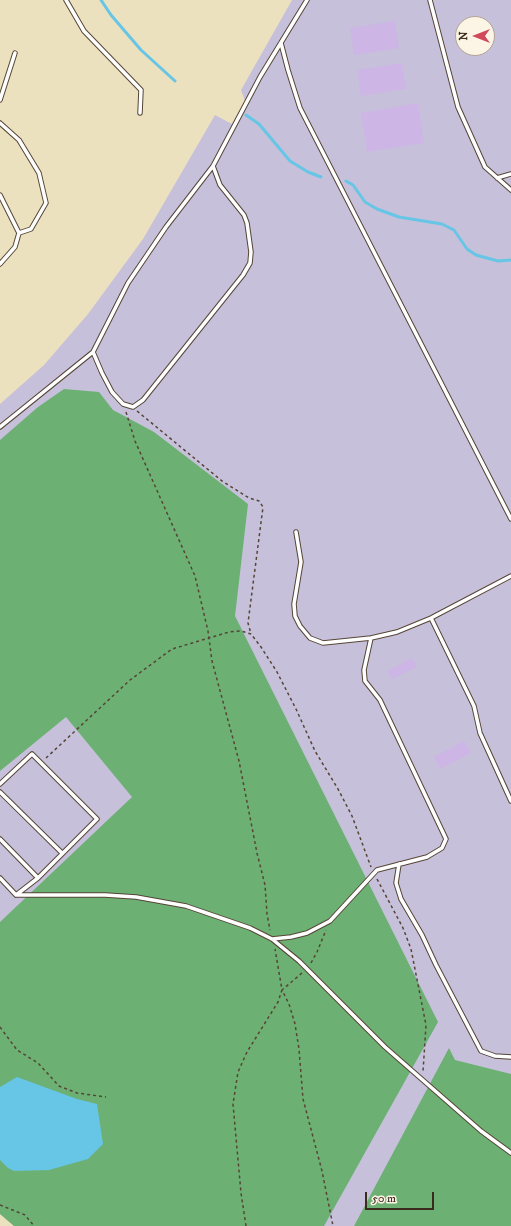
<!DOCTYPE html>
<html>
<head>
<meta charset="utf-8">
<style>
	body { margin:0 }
	#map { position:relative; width:511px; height:1226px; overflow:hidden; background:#ece1bf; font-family:"IM FELL DW Pica",serif }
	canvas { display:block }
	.north { position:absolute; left:455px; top:16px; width:40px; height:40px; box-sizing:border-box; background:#fcf5e5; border:1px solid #afa495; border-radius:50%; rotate:270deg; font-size:11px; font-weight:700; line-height:16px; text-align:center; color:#3b2a1e }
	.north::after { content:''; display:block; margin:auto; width:14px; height:18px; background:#d1495b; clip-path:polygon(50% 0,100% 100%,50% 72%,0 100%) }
	.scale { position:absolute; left:365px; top:1192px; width:69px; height:18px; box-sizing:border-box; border:2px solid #3b2a1e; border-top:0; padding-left:5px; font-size:12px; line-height:14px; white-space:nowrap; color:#3b2a1e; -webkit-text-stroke:3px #fcf5e5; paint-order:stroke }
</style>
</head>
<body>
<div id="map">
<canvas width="511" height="1226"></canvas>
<div class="north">N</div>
<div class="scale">50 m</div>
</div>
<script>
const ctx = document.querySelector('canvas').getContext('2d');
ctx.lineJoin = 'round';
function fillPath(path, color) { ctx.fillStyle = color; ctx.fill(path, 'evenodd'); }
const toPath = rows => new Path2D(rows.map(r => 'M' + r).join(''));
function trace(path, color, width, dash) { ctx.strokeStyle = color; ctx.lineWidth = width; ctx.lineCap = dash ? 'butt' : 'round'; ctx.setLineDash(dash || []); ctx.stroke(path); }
const industrial = toPath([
	[292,0,511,0,511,1226,14,1226,0,1214,0,404,44,365,88,314,143,239,215,115,232,124,245,101,241,90],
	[463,24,487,24,487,48,463,48]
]);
const forest = toPath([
	[64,389,99,392,113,410,154,432,248,504,235,616,438,1022,324,1226,14,1226,0,1214,0,922,132,797,66,717,0,771,0,440,38,407],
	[449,1048,455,1060,511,1074,511,1226,354,1226]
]);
const water = toPath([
	[17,1077,77,1099,97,1104,103,1144,88,1159,49,1170,14,1171,8,1168,0,1160,0,1087]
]);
const stream = toPath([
	[101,0,111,15,141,50,175,81],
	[246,115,259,124,290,161,308,172,321,177],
	[346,181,353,185,365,202,377,209,399,217,442,224,454,230,467,249,476,255,498,261,511,260]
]);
const building = toPath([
	[395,21,399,48,354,55,350,28],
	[402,63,406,89,361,96,357,70],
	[418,103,424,143,367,152,361,113],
	[412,658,417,667,392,679,387,671],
	[464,741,471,753,440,769,434,757]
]);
const path = toPath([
	[137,411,222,481,249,498,259,501,263,507,248,623,251,634],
	[126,412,135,441,195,576,208,631,212,661,239,761,257,853,265,885,267,914,270,930],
	[46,758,130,680,172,649,229,632,241,631,251,634,261,647,277,672,296,709,315,751,338,789,352,816,371,867],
	[377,879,403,928,411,949,426,1025,423,1072],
	[311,963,317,952,326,930],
	[302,973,282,990,289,1004,295,1024,299,1049,303,1099,322,1171,333,1226],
	[0,1027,17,1050,38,1063,59,1086,77,1093,106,1097],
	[0,1205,25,1215,34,1226],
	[246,1226,241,1193,233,1104,238,1072,247,1052,278,1002,282,990,275,949]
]);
const service = toPath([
	[66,0,84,31,141,90,140,113],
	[430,0,458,107,485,167,511,190],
	[281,43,288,70,300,108,511,519],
	[0,100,15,53],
	[0,123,19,140,39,173,46,203,31,229,19,233,0,195],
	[497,178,511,174],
	[0,264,15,247,19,233],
	[93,352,102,373,112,392,123,404,133,407,143,400,243,275,250,263,251,252,247,223,244,215,220,185,213,166],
	[0,427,93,352,128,283,166,227,213,166,260,77,307,0],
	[296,532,301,562,294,604,295,616,300,626,310,638,323,643,371,638,397,632,431,618,511,576],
	[431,618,474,706,480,733,511,801],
	[0,784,32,754,97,819,38,878,16,895],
	[0,792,62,853],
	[0,839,38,878],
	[399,864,396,883,401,899,422,935,436,965,481,1051,495,1056,511,1057],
	[0,878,16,895,105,895,136,897,186,906,250,928,272,939,299,961,385,1047,481,1131,511,1153],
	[272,939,291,937,307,933,330,921,377,870,427,857,442,848,446,839,380,700,365,681,364,670,371,638]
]);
fillPath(industrial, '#c6c0da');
fillPath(forest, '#6cb074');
fillPath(water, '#67c5e5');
trace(stream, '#67c5e5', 3);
fillPath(building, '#cdb5e5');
trace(service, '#564536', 5.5);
trace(path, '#564536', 1.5, [3, 3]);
trace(service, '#fff', 3.5);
</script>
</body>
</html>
